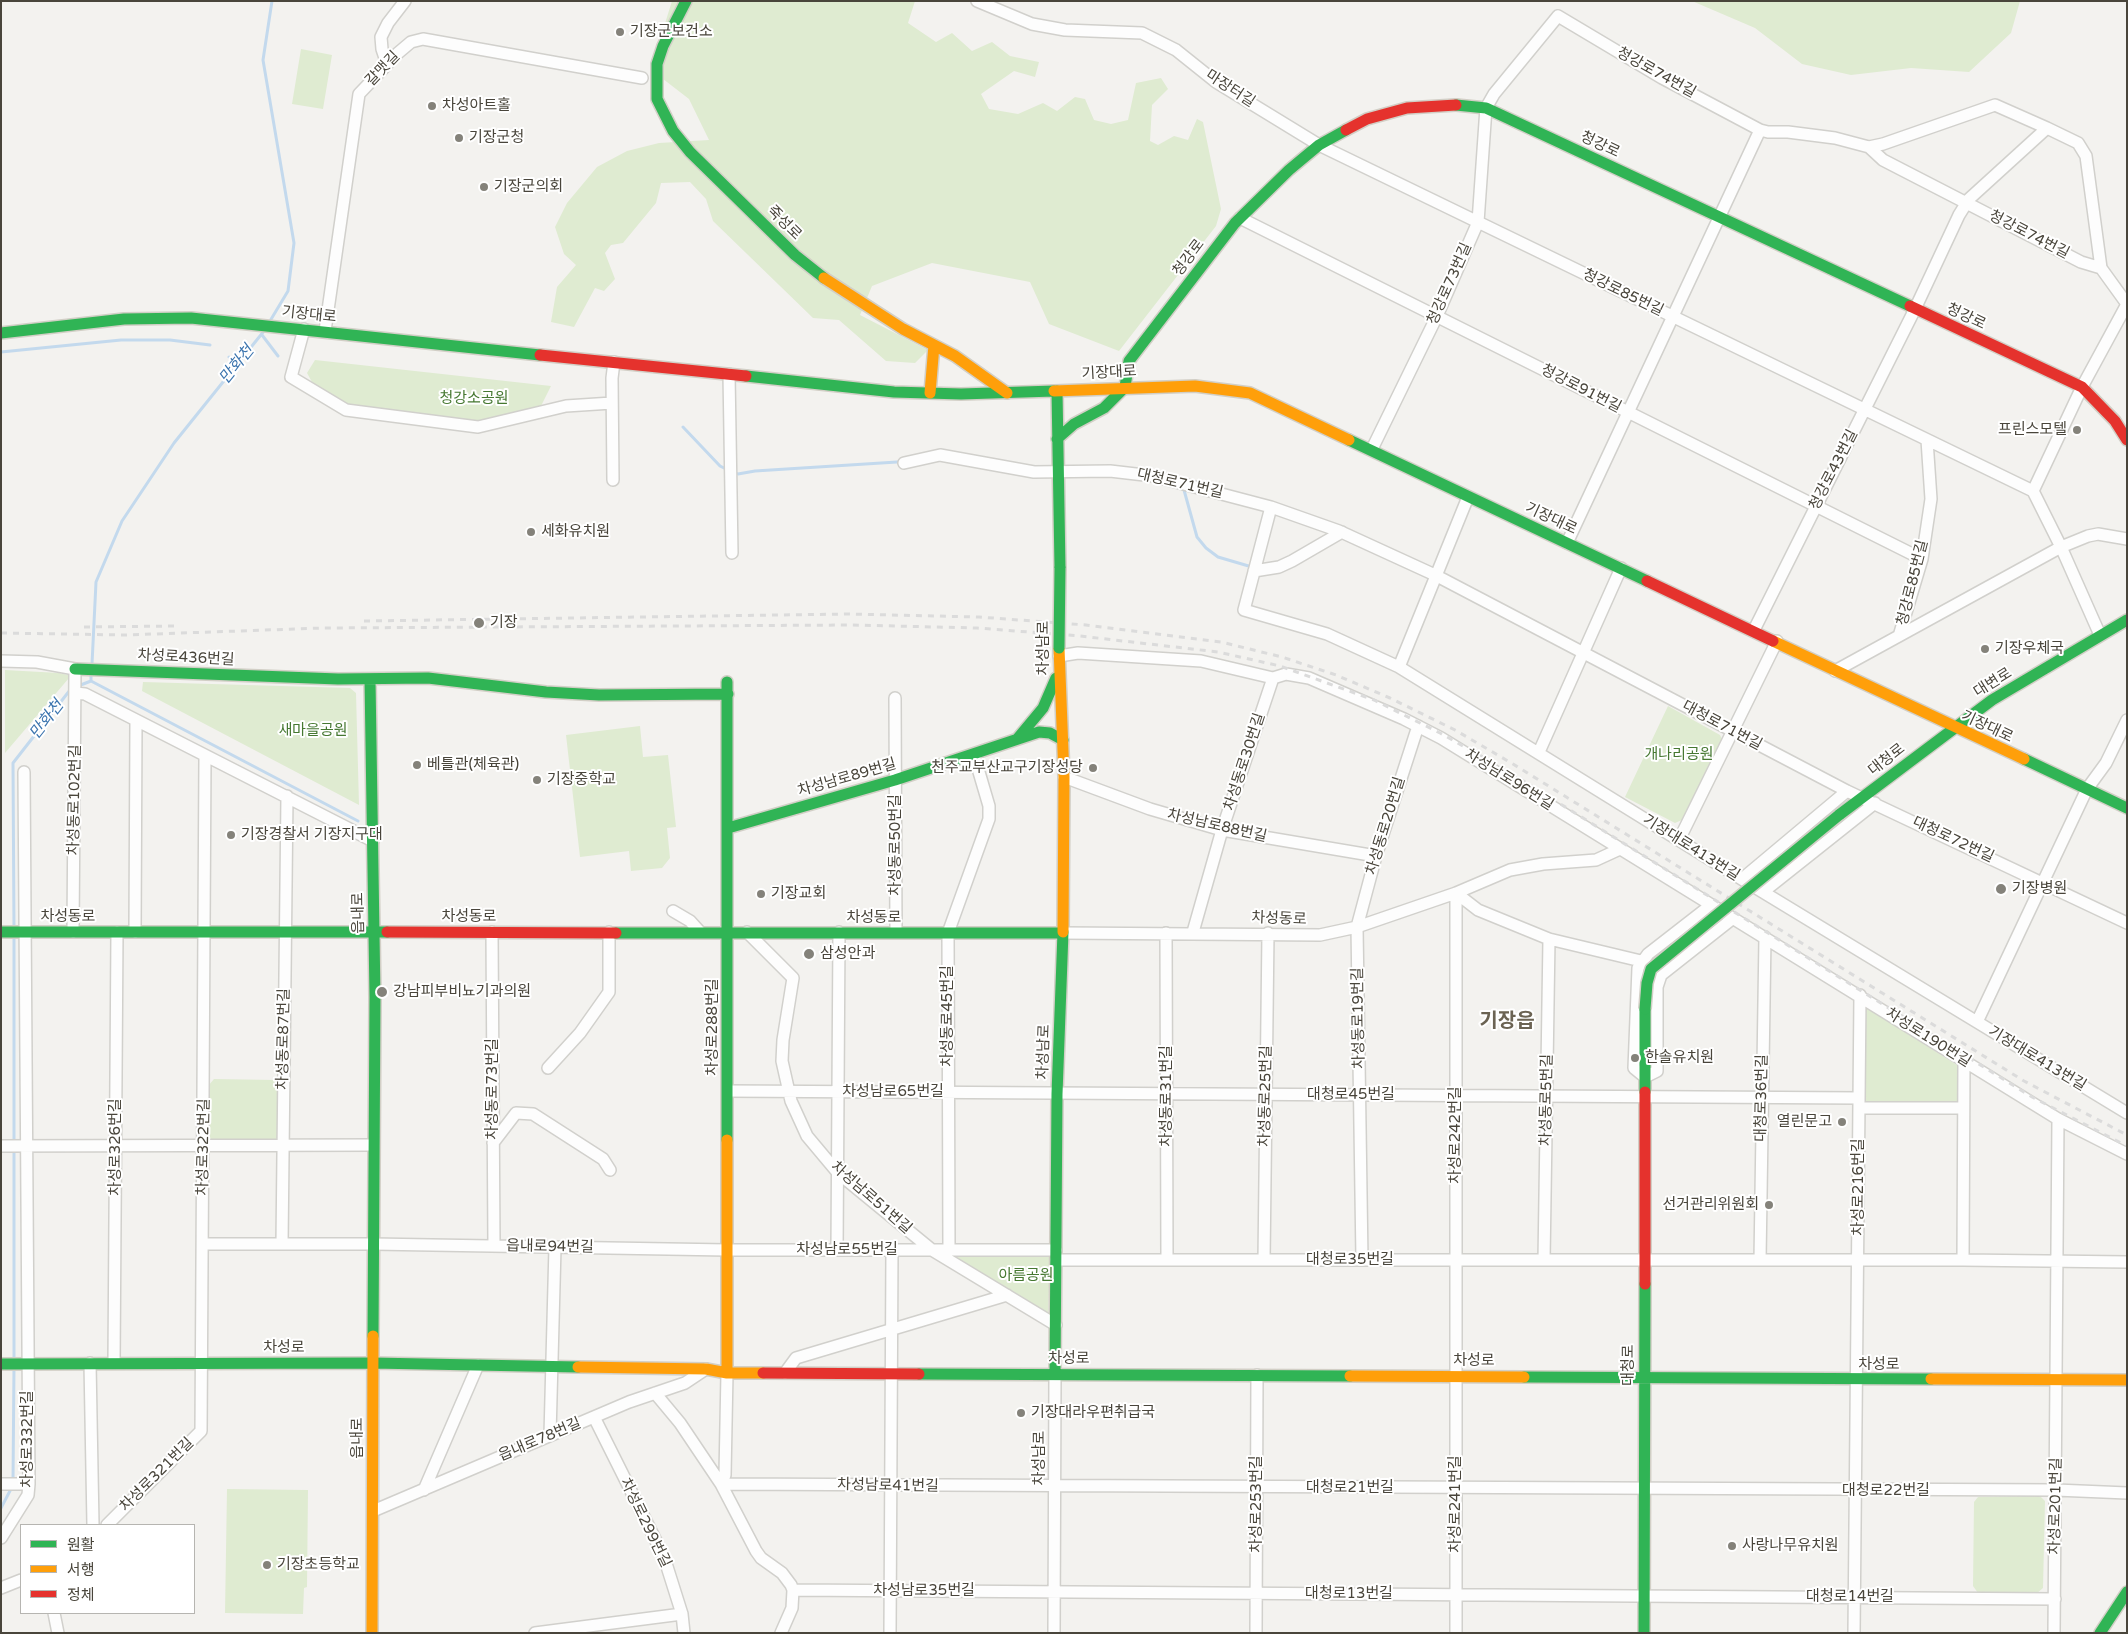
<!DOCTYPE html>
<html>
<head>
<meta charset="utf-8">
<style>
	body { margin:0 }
	#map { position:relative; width:2128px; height:1634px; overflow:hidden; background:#f3f2ef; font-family:"Varela Round","Noto Sans KR",sans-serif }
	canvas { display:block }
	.frame { position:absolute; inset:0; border:2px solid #49453b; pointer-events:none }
	.legend { position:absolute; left:20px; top:1524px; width:175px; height:90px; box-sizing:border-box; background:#fff; border:1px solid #b6b5b1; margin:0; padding:6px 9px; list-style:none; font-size:15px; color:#49453b }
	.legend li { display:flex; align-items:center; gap:10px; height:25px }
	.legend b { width:25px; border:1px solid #b6b5b1 }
</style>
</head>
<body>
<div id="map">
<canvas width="2128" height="1634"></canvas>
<div class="frame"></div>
<ul class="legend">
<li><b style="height:6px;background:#30b455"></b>원활</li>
<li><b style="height:6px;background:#ff9f0a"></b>서행</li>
<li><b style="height:6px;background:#e5322d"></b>정체</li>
</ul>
</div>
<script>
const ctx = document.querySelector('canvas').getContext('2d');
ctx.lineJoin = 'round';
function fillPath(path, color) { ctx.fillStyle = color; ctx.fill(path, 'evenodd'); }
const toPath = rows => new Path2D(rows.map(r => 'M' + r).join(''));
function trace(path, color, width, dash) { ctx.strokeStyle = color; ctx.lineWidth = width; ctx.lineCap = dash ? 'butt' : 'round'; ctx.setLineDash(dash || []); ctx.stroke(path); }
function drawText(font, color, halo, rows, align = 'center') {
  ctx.font = font + ' "Varela Round","Noto Sans KR",sans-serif'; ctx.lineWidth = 4; ctx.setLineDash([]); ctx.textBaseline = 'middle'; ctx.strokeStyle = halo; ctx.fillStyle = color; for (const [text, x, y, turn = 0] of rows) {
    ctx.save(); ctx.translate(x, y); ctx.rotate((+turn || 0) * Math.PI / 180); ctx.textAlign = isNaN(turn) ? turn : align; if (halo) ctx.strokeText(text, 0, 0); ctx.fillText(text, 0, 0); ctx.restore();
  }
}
const green = toPath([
	[672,1,915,1,908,23,936,42,952,33,972,51,992,42,1010,56,1039,62,1035,77,1014,71,981,94,989,109,1018,114,1043,103,1057,111,1075,97,1085,99,1094,120,1111,124,1128,120,1136,83,1161,78,1168,89,1152,105,1150,141,1158,145,1174,136,1188,140,1197,119,1203,122,1221,209,1216,226,1119,351,1049,324,1030,282,932,263,872,286,860,315,928,350,915,363,886,361,839,320,813,318,713,221,706,199,690,182,661,183,656,203,623,243,611,245,605,253,615,279,604,291,595,288,574,327,551,322,557,287,576,265,564,254,555,227,567,203,597,167,627,151,659,143,709,140,689,99,654,72,653,62],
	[1692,1,2020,1,2011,33,1969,72,1911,68,1851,75,1802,64,1755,28],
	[301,49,332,55,323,109,292,104],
	[315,360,551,386,541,406,478,422,347,405,312,382,307,373],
	[5,670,59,673,68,675,69,678,5,753],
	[143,682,350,688,356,693,359,805,142,691],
	[1668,706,1720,735,1723,741,1682,820,1675,823,1625,797],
	[640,726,643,757,668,755,676,827,667,828,670,858,662,868,631,871,629,851,580,857,566,735],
	[1867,1008,1957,1065,1960,1068,1961,1104,1865,1104,1865,1011],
	[214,1079,276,1080,280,1086,281,1134,273,1142,214,1142,208,1136,208,1086],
	[950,1254,1046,1255,1050,1257,1048,1316,950,1256],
	[227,1489,308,1490,307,1587,304,1588,303,1614,225,1613],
	[2040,1496,2045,1501,2043,1588,2036,1594,1978,1593,1973,1586,1974,1502,1978,1497]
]);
const stream = toPath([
	[270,321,288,291,294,243,263,60,272,1],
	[262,335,278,356],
	[1,352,121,340,170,340,210,345],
	[229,357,237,366],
	[683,427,720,466,728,470],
	[734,472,738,474,755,471,897,462],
	[1184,490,1197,537,1206,548,1218,557,1252,567],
	[92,664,96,582,122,521,174,443,264,331],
	[91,681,358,821],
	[78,686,91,681,91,673],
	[14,929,13,763,70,690],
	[14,937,14,1359],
	[13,1481,14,1367],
	[1,1508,12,1487]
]);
const street = toPath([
	[977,1,1032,24,1065,30,1142,33,1176,50,1216,82,1319,145,2033,491,2061,547,2100,635],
	[387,64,382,49,381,37,388,23,405,1],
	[1869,147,1883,160,2081,262,2101,268,2127,304],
	[1240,218,1922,559],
	[304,329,291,377,346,410,478,427,566,406,612,403],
	[325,331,359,94,398,53,411,42,423,39,642,78],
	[729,374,732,553],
	[1372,449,1437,316,1478,222,1486,108,1494,94,1558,16,1662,78,1760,130,1768,132,1788,132,1835,138,1869,147,1883,144,1995,105,2047,128,2078,143,2086,156,2101,268],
	[904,463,940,455,1034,472,1110,471,1153,476,1271,507,1339,531,1435,575,1847,791,2127,923],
	[613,480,612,378,614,362],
	[2033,491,2082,387,2127,304],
	[1271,507,1244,610,1327,634,1399,667,1753,886,2127,1113],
	[1567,543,1760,130],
	[1254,571,1279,567,1292,561,1342,532],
	[1754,630,1915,309,1959,215,1969,199,2047,128],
	[1899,636,1922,559,1931,499,1927,440],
	[1059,656,1078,653,1201,661,1273,678],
	[1,661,37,662,75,669,73,932],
	[1399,667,1468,497],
	[1835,671,2061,547,2088,536,2098,534,2127,539],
	[1273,678,1286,674,1309,678,1404,719,1441,738,2058,1119,2127,1154],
	[76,693,85,694,373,841],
	[895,698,896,932],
	[1539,752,1621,568],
	[1064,777,1150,809,1222,830,1376,856],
	[1679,840,1777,641],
	[1742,879,1847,791],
	[1763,892,1875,803],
	[1456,893,1456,1633],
	[1456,893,1478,910,1549,939,1641,961],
	[1711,905,1648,954,1638,968,1634,1068,1645,1077,1657,1071,1657,987,1661,975,1732,919],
	[673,911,690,921,700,932],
	[135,932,136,721],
	[492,932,494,1246],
	[747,932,793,978,783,1040,782,1061,791,1101,807,1136,838,1173,932,1250,1056,1325],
	[1193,932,1222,830,1273,678],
	[1063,933,1320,935,1357,927,1456,893,1510,870,1543,864,1596,860,1620,849],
	[1166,933,1167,1260],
	[1977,1022,2087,789,2106,763,2127,720],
	[548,1068,580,1033,609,992,609,932],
	[728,1091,1859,1098],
	[1859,1108,1963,1108],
	[493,1143,516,1113,533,1114,603,1159,610,1170],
	[1,1146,373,1145],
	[203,1244,373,1244,727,1250,1056,1250],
	[282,1244,287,796],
	[837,1250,839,932],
	[949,1250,948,933,989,819,989,806,974,755],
	[1056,1260,1963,1260,2127,1262],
	[1264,1260,1268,933],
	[1362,1260,1357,927,1376,856,1418,726],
	[1544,1260,1549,939],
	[1760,1260,1765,937],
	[1963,1260,1964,1060],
	[90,1363,93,1525],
	[114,1363,117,932],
	[727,1373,725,1475,721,1484,2056,1490,2127,1493],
	[785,1373,796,1358,1007,1295],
	[655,1393,680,1423,721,1484,756,1551,761,1558,782,1573,791,1585,793,1590,792,1608,781,1633],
	[594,1417,664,1557,682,1614,684,1633],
	[550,1435,555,1247],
	[1,1484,29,1484],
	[424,1490,478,1365],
	[373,1511,629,1402,685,1383,706,1369],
	[107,1525,201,1431,205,757],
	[1,1538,28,1495,29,1484,24,772],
	[1,1588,21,1580],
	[793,1590,2055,1599],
	[54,1613,58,1633],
	[535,1633,682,1614],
	[890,1633,892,1250],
	[1054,1633,1055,1374],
	[1256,1633,1257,1375],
	[1854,1633,1860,995],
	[2054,1633,2058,1119]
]);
const fast = toPath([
	[686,1,663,46,657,64,657,99,673,131,690,152,795,255,824,278],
	[1456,105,1486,108,1910,306],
	[1,333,124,319,191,318,540,355],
	[746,376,894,392,961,394,1054,391],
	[1125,387,1129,361,1235,223,1289,170,1319,145,1346,130],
	[1057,391,1060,568],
	[1057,439,1074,424,1104,408,1125,387],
	[1349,440,1647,581],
	[75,669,338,679,428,678,546,692,599,695,728,694],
	[370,680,375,997,373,1336],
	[727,682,727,1140],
	[1018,738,1043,708,1056,678],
	[2024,759,2127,808],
	[1839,815,1992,700,2127,620],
	[728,828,895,780,1039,732,1050,733,1063,740],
	[1,932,387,932],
	[616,933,1063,933],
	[1645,1092,1645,1009],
	[1,1364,373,1363,578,1367],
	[919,1374,1350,1376],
	[1055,1374,1057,1094,1063,932],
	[1524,1377,1931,1379],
	[1644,1633,1645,1284],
	[2100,1633,2127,1592]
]);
const slow = toPath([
	[824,278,903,329,955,356,1007,393],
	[1054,391,1195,386,1250,393,1349,440],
	[930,393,934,345],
	[1773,641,2024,759],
	[1059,648,1064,777,1063,932],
	[727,1140,727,1373],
	[578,1367,706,1369,727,1373,763,1373],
	[1350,1376,1524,1377],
	[1931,1379,2127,1380],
	[372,1633,373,1336]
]);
const jam = toPath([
	[1346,130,1367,119,1407,108,1456,105],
	[1910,306,2082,387,2115,421,2127,440],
	[540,355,746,376],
	[1647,581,1773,641],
	[387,932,616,933],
	[1645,1284,1645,1092],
	[763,1373,919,1374]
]);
const rail = toPath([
	[364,621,848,614,979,617,1086,625,1221,642,1282,657,1336,675,1390,698,1455,730,1513,764,2024,1081,2127,1135],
	[84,627,174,626],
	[1,633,126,635,323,628,853,625,977,628,1080,636,1218,652,1280,666,1374,700,1440,733,1509,772,2032,1097,2127,1146]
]);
const fastBridge = toPath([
	[1059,648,1060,568],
	[1645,1009,1647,983,1651,969,1839,815]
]);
const markers = [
	[620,32,5,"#84827a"],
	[432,106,5,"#84827a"],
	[459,138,5,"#84827a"],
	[484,187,5,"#84827a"],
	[2077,430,5,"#84827a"],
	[531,532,5,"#84827a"],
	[479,623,6,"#84827a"],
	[1985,649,5,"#84827a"],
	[417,765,5,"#84827a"],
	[1093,768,5,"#84827a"],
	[537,780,5,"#84827a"],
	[231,835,5,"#84827a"],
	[2001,889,6,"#84827a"],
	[761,894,5,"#84827a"],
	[809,954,6,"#84827a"],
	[382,992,6,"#84827a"],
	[1635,1058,5,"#84827a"],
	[1842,1122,5,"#84827a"],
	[1769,1205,5,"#84827a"],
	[1021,1413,5,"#84827a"],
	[1732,1546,5,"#84827a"],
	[267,1565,5,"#84827a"]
];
const poiNames = [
	["기장군보건소",630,32],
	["차성아트홀",442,106],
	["기장군청",469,138],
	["기장군의회",494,187],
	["프린스모텔",2067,430,"right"],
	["세화유치원",541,532],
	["기장",490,623],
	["기장우체국",1995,649],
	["베틀관(체육관)",427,765],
	["천주교부산교구기장성당",1083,768,"right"],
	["기장중학교",547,780],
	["기장경찰서 기장지구대",241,835],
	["기장병원",2012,889],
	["기장교회",771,894],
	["삼성안과",820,954],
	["강남피부비뇨기과의원",393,992],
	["한솔유치원",1645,1058],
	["열린문고",1832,1122,"right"],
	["선거관리위원회",1759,1205,"right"],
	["기장대라우편취급국",1031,1413],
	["사랑나무유치원",1742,1546],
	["기장초등학교",277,1565]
];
const streetNames = [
	["갈맷길",383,69,-46],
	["청강로74번길",1656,73,29],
	["마장터길",1230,89,33],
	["청강로",1600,145,25],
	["죽성로",784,223,45],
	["청강로74번길",2029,235,27],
	["청강로",1189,258,-53],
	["청강로73번길",1450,284,-66],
	["청강로85번길",1623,293,26],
	["기장대로",309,315,6],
	["청강로",1966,317,25],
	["기장대로",1109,373,-3],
	["청강로91번길",1581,389,27],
	["청강로43번길",1834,470,-63],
	["대청로71번길",1180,484,13],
	["기장대로",1551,519,25],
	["청강로85번길",1913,583,-76],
	["차성남로",1044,648,-90],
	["차성로436번길",186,658,3],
	["대변로",1993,683,-32],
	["대청로71번길",1722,726,28],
	["기장대로",1987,727,25],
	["대청로",1887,760,-38],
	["차성동로30번길",1245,762,-72],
	["차성남로89번길",847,778,-16],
	["차성남로96번길",1509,780,32],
	["차성동로102번길",75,800,-89],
	["차성남로88번길",1217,826,13],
	["차성동로20번길",1386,826,-73],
	["대청로72번길",1953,840,25],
	["차성동로50번길",896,845,-90],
	["기장대로413번길",1691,848,32],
	["읍내로",359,913,-91],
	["차성동로",68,917],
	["차성동로",469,917],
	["차성동로",874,918],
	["차성동로",1279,919,2],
	["차성동로45번길",948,1016,-90],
	["차성동로19번길",1359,1018,-91],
	["차성로288번길",713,1027,-90],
	["차성로190번길",1928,1038,32],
	["차성동로87번길",284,1039,-89],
	["차성남로",1044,1052,-88],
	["기장대로413번길",2037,1059,31],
	["차성동로73번길",493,1089,-90],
	["차성남로65번길",893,1092],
	["대청로45번길",1351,1095],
	["차성동로31번길",1167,1096,-90],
	["차성동로25번길",1266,1096,-89],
	["대청로36번길",1762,1098,-89],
	["차성동로5번길",1547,1100,-89],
	["차성로242번길",1456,1135,-90],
	["차성로326번길",116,1147,-90],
	["차성로322번길",204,1147,-89],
	["차성로216번길",1859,1187,-90],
	["차성남로51번길",871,1198,41],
	["읍내로94번길",550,1247,1],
	["차성남로55번길",847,1250],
	["대청로35번길",1350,1260],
	["차성로",284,1348],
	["차성로",1069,1359],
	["차성로",1474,1361],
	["대청로",1629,1365,-90],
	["차성로",1879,1365],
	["읍내로",358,1438,-90],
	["차성로332번길",28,1439,-90],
	["읍내로78번길",540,1440,-23],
	["차성남로",1040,1458,-90],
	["차성로321번길",157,1475,-45],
	["차성남로41번길",888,1486,1],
	["대청로21번길",1350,1488],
	["대청로22번길",1886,1491],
	["차성로253번길",1257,1504,-90],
	["차성로241번길",1456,1504,-90],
	["차성로201번길",2056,1506,-89],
	["차성로299번길",645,1523,64],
	["차성남로35번길",924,1591],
	["대청로13번길",1349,1594],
	["대청로14번길",1850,1597]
];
const parkNames = [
	["청강소공원",474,399],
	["새마을공원",313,731],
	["개나리공원",1679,755],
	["아름공원",1026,1276]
];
const waterNames = [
	["만화천",237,365,-51],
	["만화천",47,720,-52]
];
const districtNames = [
	["기장읍",1507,1022]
];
fillPath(green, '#dfebd1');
trace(stream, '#c3d9ed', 3);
trace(street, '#d1d0cc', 14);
trace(fast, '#d2cfc6', 14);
trace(slow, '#d2cfc6', 14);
trace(jam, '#d2cfc6', 14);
trace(street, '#fdfdfd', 11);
trace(fast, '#30b455', 11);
trace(slow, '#ff9f0a', 11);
trace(jam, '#e5322d', 11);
trace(rail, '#dbdbdb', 3, [6, 6]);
trace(fastBridge, '#d2cfc6', 14, []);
trace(fastBridge, '#30b455', 11);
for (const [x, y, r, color] of markers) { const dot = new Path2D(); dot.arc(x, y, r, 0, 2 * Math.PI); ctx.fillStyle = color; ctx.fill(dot); trace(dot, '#fff', 2); }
drawText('15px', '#49453b', '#fff', poiNames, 'left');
drawText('15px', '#49453b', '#fff', streetNames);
drawText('15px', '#467831', '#fff', parkNames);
drawText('italic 16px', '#3b74ae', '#fff', waterNames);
drawText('bold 20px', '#6b6353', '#fff', districtNames);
</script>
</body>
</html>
